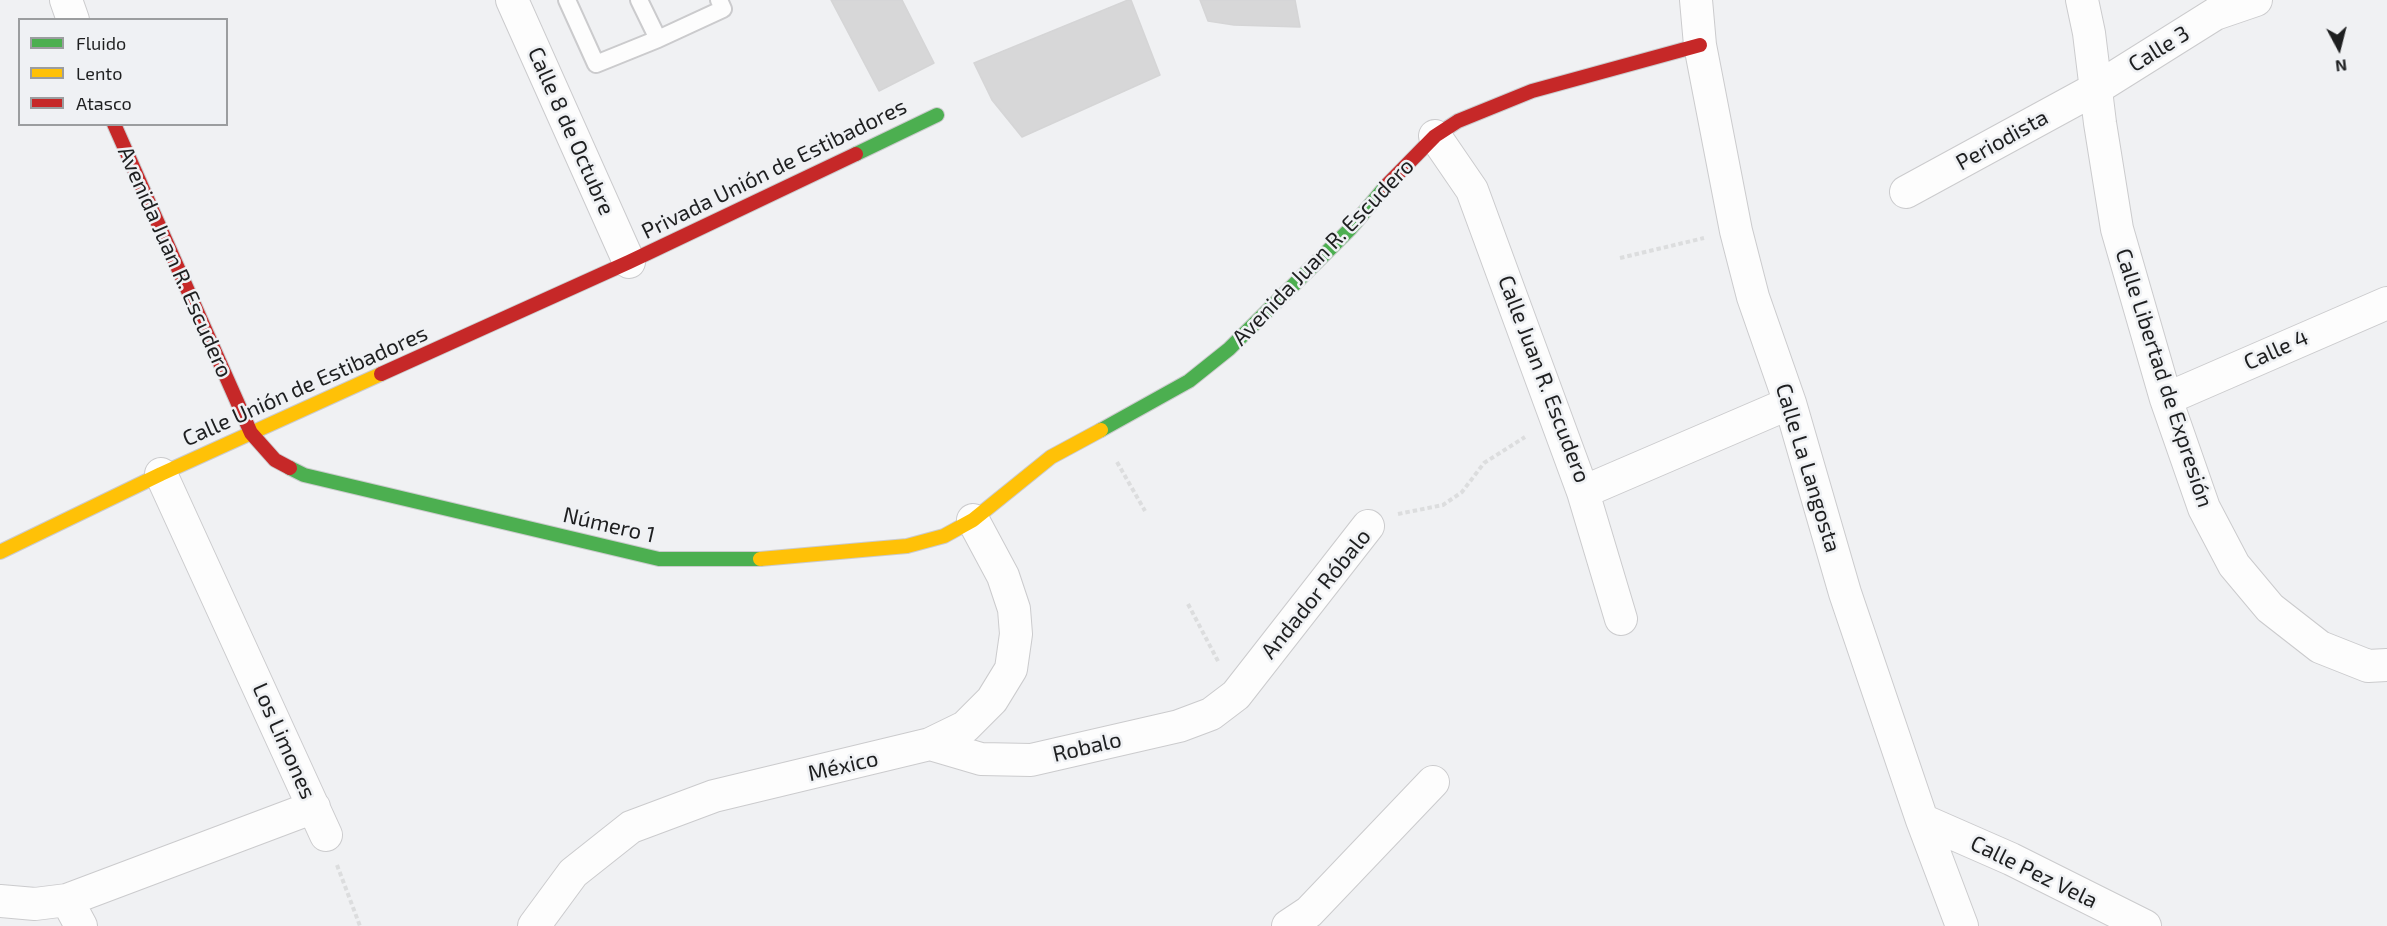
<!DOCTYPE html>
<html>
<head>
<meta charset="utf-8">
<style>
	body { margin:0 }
	#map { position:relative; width:2387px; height:926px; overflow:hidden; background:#f0f1f3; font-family:"Exo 2",sans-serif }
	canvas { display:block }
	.legend { position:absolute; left:18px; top:18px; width:210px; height:108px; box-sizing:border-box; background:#eff1f4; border:2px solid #9b9d9f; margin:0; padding:8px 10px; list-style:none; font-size:18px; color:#1e1f20 }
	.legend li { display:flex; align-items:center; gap:12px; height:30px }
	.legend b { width:30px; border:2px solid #9b9d9f }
	.north { position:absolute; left:2309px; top:18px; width:60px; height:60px; -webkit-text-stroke:4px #eff1f4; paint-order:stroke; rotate:173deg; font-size:16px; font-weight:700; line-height:24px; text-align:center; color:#1e1f20 }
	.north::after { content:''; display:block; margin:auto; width:21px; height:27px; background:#1e1f20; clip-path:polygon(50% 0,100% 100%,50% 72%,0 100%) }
</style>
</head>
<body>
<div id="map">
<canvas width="2387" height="926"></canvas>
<ul class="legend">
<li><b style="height:8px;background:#4caf50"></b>Fluido</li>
<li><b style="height:8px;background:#ffc107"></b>Lento</li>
<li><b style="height:8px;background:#c62828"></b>Atasco</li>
</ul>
<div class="north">N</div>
</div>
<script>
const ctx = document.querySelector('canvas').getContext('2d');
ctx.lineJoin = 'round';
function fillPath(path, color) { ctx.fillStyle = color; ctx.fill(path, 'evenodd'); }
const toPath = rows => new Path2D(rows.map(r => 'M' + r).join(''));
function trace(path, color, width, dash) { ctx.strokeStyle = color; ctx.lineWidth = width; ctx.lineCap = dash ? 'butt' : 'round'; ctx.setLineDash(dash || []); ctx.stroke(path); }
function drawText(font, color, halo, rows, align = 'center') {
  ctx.font = font + ' "Exo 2",sans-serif'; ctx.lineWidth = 5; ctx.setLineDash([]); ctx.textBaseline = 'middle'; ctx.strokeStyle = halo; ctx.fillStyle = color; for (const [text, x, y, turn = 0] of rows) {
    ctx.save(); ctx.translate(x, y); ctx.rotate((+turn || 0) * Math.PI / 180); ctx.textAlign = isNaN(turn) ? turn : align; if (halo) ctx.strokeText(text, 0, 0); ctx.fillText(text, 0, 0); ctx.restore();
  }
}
const building = toPath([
	[831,0,902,0,934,63,879,91,831,0],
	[1128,0,1131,0,1160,75,1022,137,992,100,974,63,1128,0],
	[1200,0,1295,0,1300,27,1234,25,1208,21,1200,0]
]);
const path = toPath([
	[1620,258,1704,238],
	[1117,462,1145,511],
	[1398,514,1443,505,1462,492,1484,463,1525,437],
	[1188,604,1219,663],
	[337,865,360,926]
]);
const lane = toPath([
	[567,0,596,64,658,39],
	[639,0,658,39,723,9,719,0]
]);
const street = toPath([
	[66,0,73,20],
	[512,0,629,262],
	[1696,0,1700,45,1736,231,1753,297,1790,403,1845,593,1922,820,1962,926],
	[2082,0,2089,33,2100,123,2117,229,2166,399,2204,508,2234,565,2270,608,2320,647,2368,666,2387,665],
	[1435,136,1472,190,1583,492,1621,619],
	[1906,192,2097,88,2215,14,2256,0],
	[2166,399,2387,303],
	[161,474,326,835],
	[1583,492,1790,403],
	[930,744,981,759,1031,760,1179,726,1211,714,1236,695,1368,526],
	[1922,820,2011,859,2145,926],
	[67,900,81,926],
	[0,901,35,904,67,900,314,807],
	[534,926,573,873,631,827,714,796,930,744,965,727,992,700,1011,669,1016,634,1014,609,1003,576,973,520],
	[1288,926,1309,912,1433,782]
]);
const fast = toPath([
	[856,154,937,115],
	[1101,430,1189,381,1229,349,1350,229,1386,186],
	[290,468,304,475,659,559,760,559]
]);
const slow = toPath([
	[0,552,161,474,381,374],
	[760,559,907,546,944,536,973,520,1051,457,1101,430]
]);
const jam = toPath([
	[114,124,251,433,275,460,290,468],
	[1386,186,1435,136,1458,121,1532,91,1700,45],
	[381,374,629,262,856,154]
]);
const streetNames = [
	["Calle 3",2159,49,-32],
	["Calle 8 de Octubre",571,131,66],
	["Periodista",2002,140,-29],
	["Privada Unión de Estibadores",774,169,-26],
	["Avenida Juan R. Escudero",1323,252,-46],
	["Avenida Juan R. Escudero",175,262,66],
	["Calle 4",2276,350,-24],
	["Calle Libertad de Expresión",2164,378,72],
	["Calle Juan R. Escudero",1544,379,69],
	["Calle Unión de Estibadores",305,386,-24],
	["Calle La Langosta",1808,468,73],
	["Número 1",609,525,13],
	["Andador Róbalo",1316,594,-51],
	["Los Limones",284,741,66],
	["Robalo",1087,747,-13],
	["México",843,766,-13],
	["Calle Pez Vela",2034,872,26]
];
fillPath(building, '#d7d7d8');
trace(building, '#d5d5d6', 1.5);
trace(lane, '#cbcbcd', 20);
trace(street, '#cbcbcd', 34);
trace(fast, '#cbcbcd', 16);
trace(slow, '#cbcbcd', 16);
trace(jam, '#cbcbcd', 16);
trace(path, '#dcddde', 4, [4.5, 3]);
trace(lane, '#fdfdfd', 16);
trace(street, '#fdfdfd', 32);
trace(fast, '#4caf50', 14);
trace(slow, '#ffc107', 14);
trace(jam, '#c62828', 14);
drawText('22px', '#1e1f20', '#eff1f4', streetNames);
</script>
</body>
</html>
